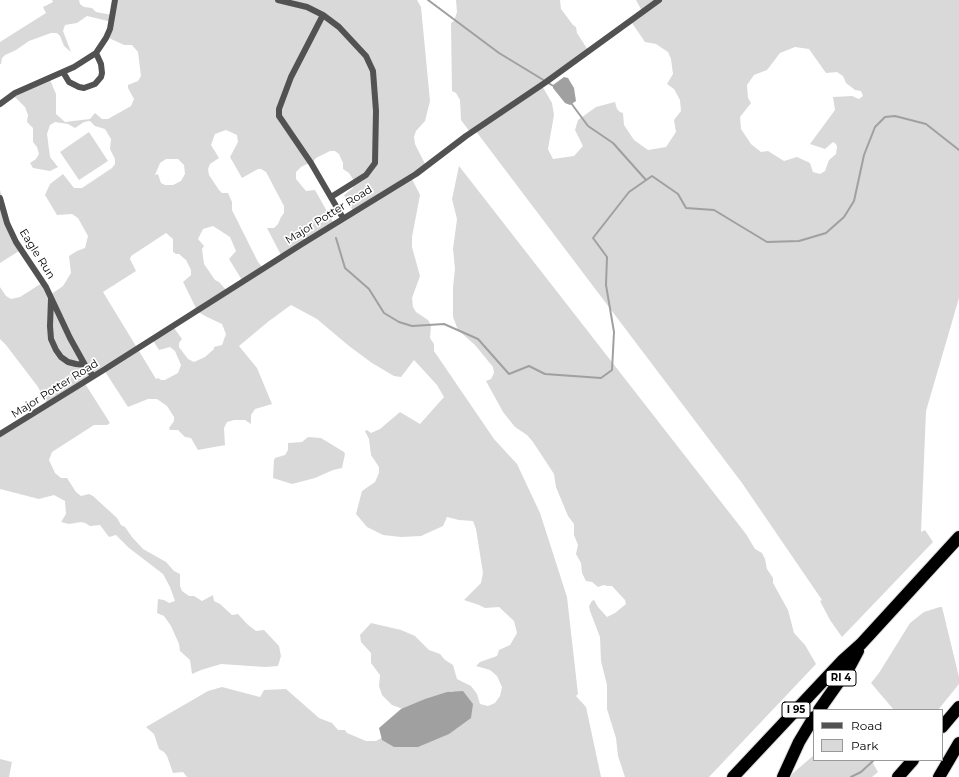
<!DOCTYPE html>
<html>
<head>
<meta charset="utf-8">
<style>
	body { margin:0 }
	#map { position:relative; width:959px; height:777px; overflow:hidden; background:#fff; font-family:Montserrat,sans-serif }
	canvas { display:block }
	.legend { position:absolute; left:813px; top:709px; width:130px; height:52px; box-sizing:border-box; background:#fff; border:1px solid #999; margin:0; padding:5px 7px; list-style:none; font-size:12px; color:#000 }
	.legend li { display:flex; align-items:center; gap:8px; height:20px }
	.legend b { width:20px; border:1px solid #999 }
</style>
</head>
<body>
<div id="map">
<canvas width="959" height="777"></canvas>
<ul class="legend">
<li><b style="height:5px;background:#525252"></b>Road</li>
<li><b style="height:11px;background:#d9d9d9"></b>Park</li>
</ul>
</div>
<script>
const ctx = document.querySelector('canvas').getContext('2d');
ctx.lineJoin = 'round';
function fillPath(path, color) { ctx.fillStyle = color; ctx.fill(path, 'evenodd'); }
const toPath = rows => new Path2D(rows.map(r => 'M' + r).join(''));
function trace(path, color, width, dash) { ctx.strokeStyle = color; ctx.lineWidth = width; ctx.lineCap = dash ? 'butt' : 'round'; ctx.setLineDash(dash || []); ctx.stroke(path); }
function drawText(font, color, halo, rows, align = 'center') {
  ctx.font = font + ' Montserrat,sans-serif'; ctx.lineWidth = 3.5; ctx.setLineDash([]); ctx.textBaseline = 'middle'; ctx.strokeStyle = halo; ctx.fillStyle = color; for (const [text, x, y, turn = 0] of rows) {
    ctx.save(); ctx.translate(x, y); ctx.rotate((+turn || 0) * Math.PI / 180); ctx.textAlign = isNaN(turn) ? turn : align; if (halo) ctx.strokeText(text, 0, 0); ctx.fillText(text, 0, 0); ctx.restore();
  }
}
const green = toPath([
	[52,0,79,0,80,4,84,7,92,8,96,12,112,15,115,0,417,0,421,7,430,101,425,121,416,131,414,137,415,144,426,166,411,177,420,195,412,237,412,247,420,276,412,298,413,307,416,312,428,320,431,325,430,338,434,344,434,351,494,439,517,464,540,513,567,597,578,694,576,696,586,707,601,777,187,777,183,772,173,773,167,756,164,752,159,749,154,734,146,727,208,691,222,687,260,697,262,694,264,690,286,689,319,718,332,723,338,730,345,730,347,733,366,741,376,741,460,696,452,691,436,702,403,709,392,705,382,695,379,686,380,675,371,663,371,653,361,642,360,635,371,623,401,630,415,636,429,650,440,654,445,660,453,665,457,679,471,686,477,694,480,704,488,706,495,703,500,696,502,687,497,676,490,670,476,666,480,662,497,656,499,650,510,645,517,633,514,621,499,607,485,608,479,605,464,600,481,583,483,573,476,529,473,521,459,520,447,517,443,526,421,536,401,537,383,535,367,527,356,514,362,491,375,482,379,473,379,467,371,455,369,439,365,431,367,430,371,433,380,429,400,412,420,424,444,397,437,385,414,360,401,377,394,376,372,363,349,346,317,319,291,305,269,321,239,346,257,368,272,404,255,409,251,415,251,424,245,420,234,420,227,422,224,428,225,445,198,450,191,438,185,437,178,430,170,430,169,428,174,421,174,417,167,406,157,399,148,399,128,407,104,370,84,382,110,423,107,425,94,425,52,452,49,460,55,473,61,478,67,478,76,492,81,496,89,494,93,496,117,518,121,525,125,527,132,537,143,549,166,562,174,571,180,574,180,586,182,591,189,596,194,596,202,601,213,595,214,601,220,604,232,615,238,614,247,624,256,631,264,630,279,646,281,656,278,666,265,667,221,664,201,670,192,674,190,660,180,651,179,644,171,626,164,616,157,613,158,599,164,600,169,603,175,601,170,587,163,574,129,548,116,535,109,537,100,525,90,526,85,523,81,522,69,524,61,522,66,514,65,501,54,495,39,499,0,489,0,433,47,404,38,387,6,345,0,339,0,287,6,296,11,299,20,297,42,283,50,295,63,286,71,273,69,256,77,251,85,248,88,236,78,218,72,214,57,215,45,195,50,184,63,174,74,188,82,188,112,168,115,164,115,159,110,149,111,139,105,129,95,126,90,121,84,122,75,128,68,124,55,122,50,125,47,134,50,157,58,167,50,171,33,168,30,163,36,159,39,154,37,147,33,142,33,128,27,122,28,115,25,107,15,97,21,92,50,80,56,94,56,114,65,122,90,119,95,113,102,119,108,119,131,106,134,99,128,88,128,85,138,81,141,76,138,52,132,45,124,45,109,38,112,22,87,16,77,23,65,25,63,31,71,52,64,46,60,36,57,33,51,33,29,41,16,50,5,55,2,58,1,64,0,64,0,42,46,13,43,7,53,2],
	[226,130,237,135,238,142,230,157,242,178,258,169,261,169,266,172,284,206,284,213,281,217,278,224,274,228,267,228,281,255,262,267,258,262,232,210,232,202,228,193,222,193,219,190,209,175,208,169,210,164,219,158,211,145,215,134],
	[330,151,335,151,339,154,343,163,343,169,349,173,354,181,353,188,344,195,353,211,333,222,315,190,306,191,296,179,296,172,301,167,307,164,311,165,316,158],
	[166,159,178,159,184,165,185,174,181,181,173,185,165,185,161,183,158,174,155,175,160,163],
	[213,226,230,237,236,251,229,259,242,280,226,290,219,282,215,280,204,264,202,249,204,246,198,239,203,229],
	[166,233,173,239,173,252,176,254,179,254,186,260,191,270,191,275,183,282,196,308,195,310,207,317,222,324,226,334,222,345,214,347,214,349,205,357,194,362,188,359,179,347,179,343,182,339,172,325,152,339,159,350,170,347,175,351,181,365,178,373,165,380,161,380,158,378,156,379,103,292,136,271,130,259,131,256],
	[456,0,560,0,561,9,573,25,576,27,577,33,588,50,541,84,552,103,554,115,548,149,553,159,574,156,583,146,575,130,578,120,596,107,615,102,617,109,620,112,623,113,624,125,634,140,648,150,666,147,676,132,674,120,681,111,680,100,674,89,667,84,673,74,671,59,668,52,656,44,645,42,630,20,642,11,636,0,959,0,959,298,926,411,921,532,925,530,933,542,842,637,830,620,820,601,822,600,742,483,475,130,470,132,461,120,460,100,456,93,452,91,451,23,454,21,457,12],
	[795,47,809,49,826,73,837,72,843,76,846,83,855,90,861,91,863,96,859,99,852,96,833,97,835,110,810,144,825,149,833,142,836,144,837,147,836,154,829,160,825,171,820,174,813,172,810,163,797,157,784,161,768,151,761,152,751,144,741,129,740,117,751,103,748,98,747,85,754,75,767,70,780,53],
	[89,132,108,161,79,180,60,152],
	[459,166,746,534,755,549,762,553,765,559,767,569,773,578,773,583,788,610,794,633,805,645,816,664,709,777,625,777,618,756,616,738,607,709,607,685,601,661,600,637,590,611,589,606,592,601,594,600,598,607,607,617,615,613,626,604,625,600,612,586,607,586,604,585,598,587,592,582,586,581,582,573,581,563,576,554,578,545,574,535,574,524,568,516,556,487,554,474,533,442,527,435,515,427,503,412,486,381,491,379,494,373,493,367,475,345,458,330,453,317,453,287,455,269,453,249,457,219,452,199],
	[0,190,19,251,0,263],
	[308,437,321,438,344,452,345,454,342,468,333,470,315,478,292,484,273,478,274,460,275,458,285,455,288,450,288,443,302,442],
	[940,607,942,607,959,677,959,684,938,710,894,710,871,683,879,673,910,623,924,612],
	[814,755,814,760,871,760,878,772,872,777,790,777,792,774],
	[0,759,12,762,9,777,0,777]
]);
const water = toPath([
	[564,77,568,78,574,88,576,101,570,105,565,103,553,88,553,85],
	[463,691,473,704,471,718,449,734,418,747,394,747,382,740,379,728,401,709,425,699,447,692]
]);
const stream = toPath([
	[428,0,499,53,555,87],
	[571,103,588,126,613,143,646,180],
	[336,238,345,268,369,289,384,313,399,322,412,326,444,324,478,339,509,374,529,366,545,374,601,378,612,370,614,332,606,285,607,257,593,238,629,192,652,176,678,194,686,208,714,210,767,242,799,241,826,233,844,217,854,201,864,155,875,127,885,117,895,116,926,124,959,150],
	[851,777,861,772,874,760]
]);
const street = toPath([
	[278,0,307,7,323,15,339,27,366,56,373,71,376,111,375,163,366,175,331,197],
	[323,15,291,77,279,109,279,116,311,163,343,218],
	[63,72,69,82,79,87,84,88,95,84,101,77,102,73,101,64,96,53],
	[0,104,15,93,74,67,96,53,106,38,110,29,115,0],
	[0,198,7,223,16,242,46,287,70,338,85,365,93,376],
	[51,299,50,326,51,339,56,350,61,357,68,362,76,364,85,365],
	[0,434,102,371,302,244,416,174,466,136,546,82,659,0]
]);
const highway = toPath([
	[819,710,850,666,858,651],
	[942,727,959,707],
	[733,777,842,661,861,644,959,537],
	[783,777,799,742,814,717],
	[898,777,913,760],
	[939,777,959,743]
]);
const shields = [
	[841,678,30],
	[796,710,28]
];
const shieldNames = [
	["RI 4",841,678],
	["I 95",796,710]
];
const streetNames = [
	["Major Potter Road",329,215,-32],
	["Eagle Run",37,254,58],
	["Major Potter Road",55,389,-32]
];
fillPath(green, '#d9d9d9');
fillPath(water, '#a0a0a0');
trace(stream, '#a0a0a0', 2);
trace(highway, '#dbdbdb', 14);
trace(street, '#525252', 6);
trace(highway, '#000', 12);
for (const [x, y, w] of shields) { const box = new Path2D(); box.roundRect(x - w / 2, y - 8, w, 16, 3); ctx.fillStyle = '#fff'; ctx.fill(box); trace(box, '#000', 1); }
drawText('bold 10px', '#000', null, shieldNames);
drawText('11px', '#000', '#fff', streetNames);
</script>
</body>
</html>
